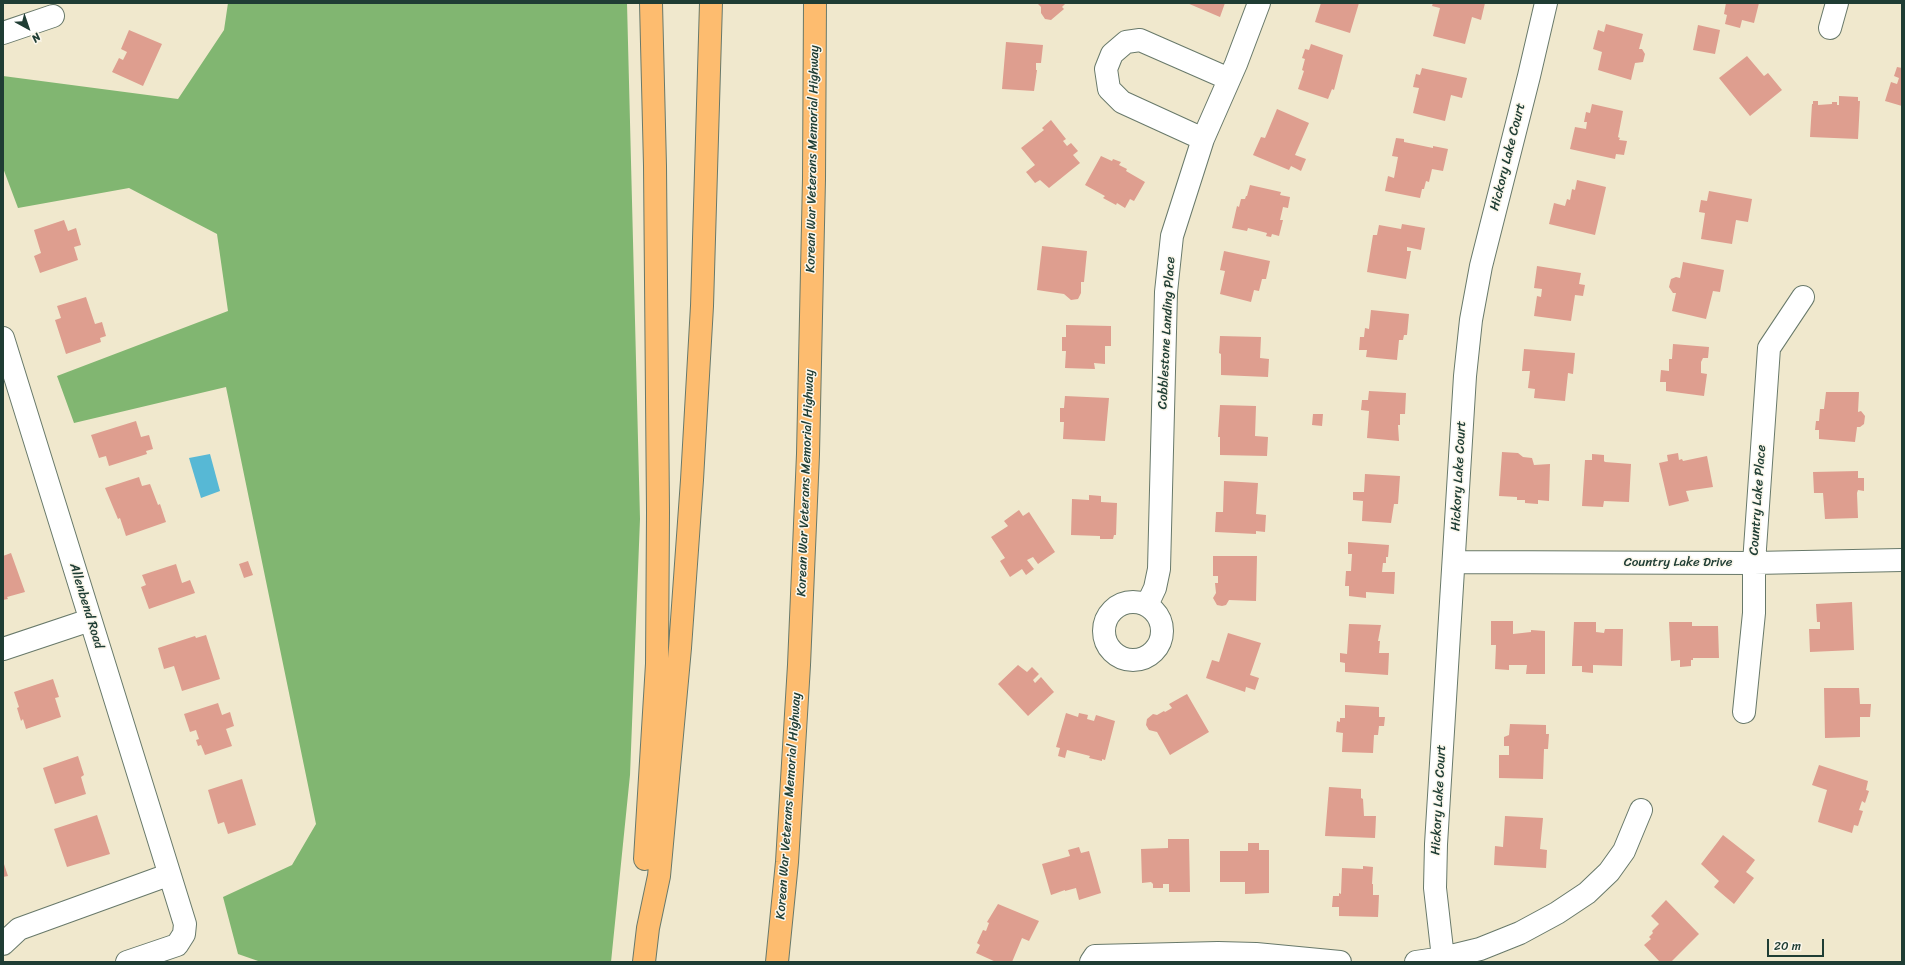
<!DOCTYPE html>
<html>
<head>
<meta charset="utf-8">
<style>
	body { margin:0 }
	#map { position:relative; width:1905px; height:965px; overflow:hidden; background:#f0e8cd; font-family:Sriracha,sans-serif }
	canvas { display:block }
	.frame { position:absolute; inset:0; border:4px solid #1f3d34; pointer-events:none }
	.north { position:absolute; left:8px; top:8px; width:40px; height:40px; -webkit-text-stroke:3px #fbf7ec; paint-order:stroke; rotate:140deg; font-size:11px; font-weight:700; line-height:16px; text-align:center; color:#1f3d34 }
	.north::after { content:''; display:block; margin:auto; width:14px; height:18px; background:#1f3d34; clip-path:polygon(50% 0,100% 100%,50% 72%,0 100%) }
	.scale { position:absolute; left:1767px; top:939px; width:57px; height:18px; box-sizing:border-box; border:2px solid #1f3d34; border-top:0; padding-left:5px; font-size:12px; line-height:14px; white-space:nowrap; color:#1f3d34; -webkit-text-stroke:3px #fbf7ec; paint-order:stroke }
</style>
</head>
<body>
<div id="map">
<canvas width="1905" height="965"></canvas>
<div class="frame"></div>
<div class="north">N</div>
<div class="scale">20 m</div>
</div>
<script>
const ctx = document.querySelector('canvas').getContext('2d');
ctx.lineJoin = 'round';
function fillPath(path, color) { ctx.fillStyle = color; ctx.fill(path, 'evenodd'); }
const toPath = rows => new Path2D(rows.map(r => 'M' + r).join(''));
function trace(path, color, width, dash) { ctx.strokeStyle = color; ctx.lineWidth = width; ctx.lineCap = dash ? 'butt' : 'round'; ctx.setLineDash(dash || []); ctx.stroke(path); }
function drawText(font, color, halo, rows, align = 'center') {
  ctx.font = font + ' Sriracha,sans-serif'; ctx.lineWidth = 3; ctx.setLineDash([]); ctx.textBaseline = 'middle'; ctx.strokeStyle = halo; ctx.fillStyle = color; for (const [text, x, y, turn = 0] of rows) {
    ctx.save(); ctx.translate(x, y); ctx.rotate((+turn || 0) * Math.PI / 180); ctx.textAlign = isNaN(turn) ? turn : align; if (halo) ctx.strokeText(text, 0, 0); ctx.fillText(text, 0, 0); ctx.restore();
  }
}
const forest = toPath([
	[228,3,627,3,640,519,630,775,611,962,261,962,238,954,223,897,292,865,316,824,226,387,74,423,57,376,228,311,217,234,129,188,18,208,3,168,3,76,178,99,224,30]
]);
const water = toPath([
	[210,454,220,491,201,498,189,458]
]);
const building = toPath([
	[1037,3,1066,3,1062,7,1064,9,1051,20,1045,19,1041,13,1041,7],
	[1187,3,1225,3,1220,17],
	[1321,3,1359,3,1350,33,1315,22],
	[1433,3,1485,3,1481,20,1472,17,1465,44,1433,36,1440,8,1432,6],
	[1726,3,1759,3,1754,23,1742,20,1740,28,1725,24,1727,15,1724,14],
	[1606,24,1643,34,1639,49,1642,49,1645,54,1643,62,1635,63,1631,80,1598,70,1602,52,1593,49,1598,30,1604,32],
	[1698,25,1720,30,1715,54,1693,50],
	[129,30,162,44,143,86,112,72,119,58,123,60,127,52,121,49],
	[1006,42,1043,45,1041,63,1036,63,1036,70,1037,70,1034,91,1002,89],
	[1311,44,1343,55,1334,90,1332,89,1328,99,1298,89,1304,71,1302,70,1305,59,1302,58,1305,49,1309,50],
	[1747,56,1764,76,1768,73,1782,90,1750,116,1719,78],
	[1897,67,1902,68,1902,106,1885,101,1891,82,1897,84,1899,78,1894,76],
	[1422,68,1467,78,1462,98,1451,95,1445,121,1413,113,1419,88,1413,87,1416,74,1420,75],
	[1839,96,1858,97,1858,101,1860,101,1858,139,1810,137,1812,104,1813,104,1813,101,1818,101,1818,105,1832,104,1832,102,1837,102,1837,105,1839,105],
	[1592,104,1623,111,1618,137,1620,138,1619,140,1627,141,1624,155,1616,154,1615,159,1570,149,1575,127,1586,129,1587,122,1584,122,1586,112,1590,113],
	[1277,109,1309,123,1295,155,1306,159,1301,171,1291,166,1289,170,1253,155,1261,137,1265,138],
	[1051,120,1066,139,1063,141,1067,146,1071,143,1078,151,1073,155,1080,163,1049,188,1040,180,1035,183,1026,172,1035,165,1021,148,1044,130,1042,128],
	[1396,138,1404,139,1404,142,1433,148,1433,146,1448,149,1443,171,1432,169,1429,182,1426,181,1424,189,1422,189,1420,198,1385,191,1388,176,1394,178,1398,157,1392,156],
	[1101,156,1112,161,1113,159,1121,162,1119,165,1127,169,1126,171,1145,182,1134,201,1130,199,1125,208,1117,203,1116,205,1103,198,1105,196,1085,185],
	[1577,180,1606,187,1595,235,1549,224,1554,203,1565,206,1567,199,1570,200,1572,189,1575,190],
	[1250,185,1281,192,1280,195,1290,197,1288,208,1283,207,1280,220,1283,220,1279,236,1272,234,1271,237,1266,236,1267,233,1248,228,1247,231,1232,228,1237,206,1239,207,1241,199,1245,199,1246,196,1247,196],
	[1709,191,1752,199,1748,222,1736,220,1732,244,1701,239,1705,213,1699,212,1701,200,1707,201],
	[64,220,68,231,76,228,81,245,74,247,78,260,40,273,34,256,41,253,34,230],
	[1402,224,1425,228,1421,250,1407,247,1407,251,1411,251,1406,279,1367,272,1373,235,1377,235,1379,225,1401,229],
	[1042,246,1087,251,1084,282,1081,282,1081,293,1078,299,1071,300,1064,294,1037,290],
	[1224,251,1270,261,1266,279,1262,279,1259,291,1254,290,1251,302,1220,294,1225,271,1220,270],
	[1683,262,1724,270,1720,292,1713,291,1706,319,1672,311,1676,293,1673,293,1669,287,1671,279,1676,277,1680,278],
	[1537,266,1581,273,1579,284,1585,285,1583,296,1575,295,1571,321,1534,316,1537,296,1541,297,1542,289,1534,288],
	[86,297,95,324,102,322,106,336,100,338,101,342,66,354,55,320,61,318,57,306],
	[1371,310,1409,314,1407,335,1404,335,1403,340,1399,340,1397,360,1366,357,1367,350,1359,350,1360,337,1364,337,1365,328,1369,329],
	[1066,325,1111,326,1111,346,1105,346,1105,364,1094,363,1095,369,1065,368,1066,351,1062,351,1062,337,1066,337],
	[1220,336,1261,337,1260,358,1269,359,1268,377,1221,375,1221,354,1219,353],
	[1673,344,1709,347,1708,358,1703,358,1701,362,1701,373,1707,374,1704,396,1666,391,1666,382,1660,382,1661,370,1669,371,1669,359,1672,359],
	[1524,349,1575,353,1573,374,1568,373,1565,401,1534,398,1535,389,1528,388,1530,371,1522,371],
	[1369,391,1406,393,1405,414,1400,414,1400,425,1398,425,1399,441,1367,438,1369,411,1361,410,1362,400,1368,400],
	[1826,392,1859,392,1858,412,1861,411,1865,416,1864,424,1860,427,1857,427,1855,442,1819,439,1819,430,1815,430,1816,421,1819,421,1820,409,1824,409],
	[1065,396,1109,398,1105,441,1063,439,1064,422,1060,422,1060,408,1064,408],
	[1220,405,1256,406,1255,436,1268,437,1267,456,1220,455,1220,437,1218,437],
	[1313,414,1323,414,1322,426,1312,425],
	[136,421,141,437,149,435,153,449,146,451,147,454,109,466,106,456,99,458,91,435],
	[1502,452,1518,453,1523,457,1532,458,1534,465,1550,464,1549,501,1538,500,1538,504,1525,503,1525,500,1517,500,1517,497,1499,496],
	[1678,453,1679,460,1682,459,1683,461,1707,456,1713,487,1686,491,1689,501,1669,506,1659,463,1668,461,1667,455],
	[1592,454,1604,455,1604,461,1605,462,1631,464,1629,502,1604,501,1603,507,1582,506,1585,460,1592,460],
	[1858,471,1858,478,1864,478,1864,491,1858,490,1857,493,1858,518,1825,519,1823,493,1814,493,1813,472],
	[1365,474,1400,476,1398,504,1394,504,1391,523,1362,521,1363,501,1353,500,1353,492,1364,492],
	[139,477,142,486,150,484,158,505,160,504,166,522,126,536,120,518,118,519,105,488],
	[1224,481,1258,483,1256,514,1266,515,1265,532,1256,531,1256,534,1215,532,1216,512,1223,512],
	[1089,495,1101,496,1101,502,1117,503,1116,535,1114,535,1113,539,1100,539,1100,536,1071,535,1072,499,1089,500],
	[1019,510,1023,516,1029,512,1055,552,1038,564,1033,557,1027,560,1034,569,1026,575,1022,569,1010,577,1000,561,1005,558,991,537,1008,526,1004,521],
	[1348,542,1389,545,1388,557,1386,557,1386,563,1383,563,1382,572,1395,572,1394,594,1366,592,1366,598,1349,596,1349,586,1345,586,1346,571,1351,571,1352,554,1348,554],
	[11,553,25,592,7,597,8,599,3,600,3,556],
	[1213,556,1257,556,1256,601,1229,600,1226,605,1222,606,1217,605,1213,598,1216,593,1215,583,1218,583,1218,576,1213,576],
	[248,561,253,575,244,578,239,564],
	[176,564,182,583,190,580,195,593,149,609,141,587,146,585,142,575],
	[1852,602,1854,650,1810,652,1809,629,1820,629,1820,622,1817,622,1816,604],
	[1491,621,1513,621,1513,634,1531,632,1531,630,1545,631,1545,674,1526,674,1527,665,1509,665,1509,670,1495,669,1496,645,1491,645],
	[1574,622,1596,622,1596,632,1604,633,1605,629,1623,629,1622,666,1593,665,1593,673,1582,672,1582,666,1572,666],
	[1669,622,1692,622,1692,626,1718,626,1719,658,1693,658,1693,660,1691,660,1691,666,1680,667,1680,660,1671,661],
	[1349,624,1381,625,1378,641,1380,641,1379,653,1389,653,1388,675,1345,672,1345,663,1340,662,1340,653,1347,654],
	[1228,633,1261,643,1250,675,1259,678,1255,690,1246,687,1245,692,1206,678,1212,660,1219,662],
	[206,635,220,679,182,691,174,666,164,669,158,648,195,636,196,638],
	[1018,665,1027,672,1032,667,1039,674,1033,680,1035,683,1041,677,1054,692,1028,716,998,684],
	[53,679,59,697,55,698,61,717,26,729,23,719,21,721,17,708,19,707,14,692],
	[1824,688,1859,688,1860,704,1871,704,1870,717,1860,717,1860,737,1825,738],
	[1187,694,1209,732,1170,755,1157,732,1149,730,1146,725,1147,719,1153,714,1157,715,1164,711,1165,712,1172,708,1169,704],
	[218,703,222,715,230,712,234,726,226,729,232,746,205,755,201,745,198,746,196,740,199,739,196,730,190,732,184,714],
	[1345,705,1379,707,1379,717,1385,717,1384,726,1379,726,1378,735,1374,735,1373,753,1342,752,1343,733,1336,732,1337,721,1340,722,1340,718,1345,718],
	[1066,713,1078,717,1079,713,1088,715,1087,719,1094,721,1096,715,1115,721,1105,760,1102,759,1102,761,1089,758,1090,756,1067,750,1065,758,1058,756,1060,748,1056,747],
	[1510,724,1546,725,1546,734,1549,734,1548,749,1544,749,1543,779,1499,778,1499,755,1509,755,1509,746,1504,746,1504,737,1509,735],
	[78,756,84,775,81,777,86,794,55,804,43,768],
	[1819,765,1868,781,1866,790,1869,791,1865,803,1862,801,1859,810,1863,811,1858,826,1854,825,1852,833,1818,822,1827,790,1812,785],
	[242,779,256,825,228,834,224,822,218,824,208,790],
	[1329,787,1361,789,1361,798,1363,799,1364,816,1376,816,1375,838,1325,836],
	[97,815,110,854,67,867,54,829],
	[1505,816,1543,818,1540,849,1547,850,1546,868,1494,865,1495,846,1503,847],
	[1723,835,1755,860,1746,872,1754,878,1734,904,1714,887,1719,881,1701,864],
	[1168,839,1189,839,1190,892,1169,892,1169,884,1163,884,1163,888,1153,888,1153,884,1151,882,1142,883,1141,849,1168,848],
	[1248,843,1259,843,1259,850,1269,850,1269,893,1245,894,1245,882,1220,882,1220,851,1248,851],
	[1079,847,1081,853,1089,851,1101,893,1079,900,1076,888,1065,891,1065,890,1051,895,1042,864,1070,856,1068,850],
	[3,861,8,876,3,877],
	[1363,866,1373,867,1372,884,1373,884,1373,895,1379,895,1378,917,1339,916,1339,907,1332,907,1333,896,1339,896,1339,893,1341,894,1342,868,1363,869],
	[1666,900,1699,934,1671,962,1660,962,1644,945,1651,939,1649,937,1653,933,1652,931,1659,924,1651,916],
	[998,904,1039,921,1029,941,1022,938,1012,962,996,962,976,953,980,945,977,943,983,930,986,931,989,923,987,922]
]);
const minor = toPath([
	[1830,28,1837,3],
	[3,33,53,16],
	[1203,139,1122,102,1109,89,1106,69,1112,54,1126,42,1140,40,1229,79],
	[3,338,185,924,184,934,177,945,127,962],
	[1454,562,1754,563,1902,560],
	'1104 631a29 29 0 1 1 58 0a29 29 0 1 1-58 0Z',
	[1147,605,1155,588,1159,569,1166,292,1172,236,1203,139,1236,64,1259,3],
	[3,649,90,620],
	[1744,712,1754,613,1754,563,1769,348,1803,297],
	[3,944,19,929,168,875],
	[1443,958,1435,888,1436,844,1465,376,1471,320,1481,266,1529,76,1546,3],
	[1091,962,1095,956,1218,953,1256,954,1340,962],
	[1416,962,1443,958,1480,949,1520,933,1557,913,1587,893,1609,872,1624,851,1641,810]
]);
const highway = toPath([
	[645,859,657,664,658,512,655,166,651,3],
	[644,962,648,928,659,876,680,648,692,480,702,306,711,3],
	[777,962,787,862,799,665,808,454,814,179,815,3]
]);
const streetNames = [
	["Hickory Lake Court",1508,157,-76],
	["Korean War Veterans Memorial Highway",813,159,-89],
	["Cobblestone Landing Place",1167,333,-87],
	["Hickory Lake Court",1459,476,-87],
	["Korean War Veterans Memorial Highway",806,483,-88],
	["Country Lake Place",1758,500,-86],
	["Country Lake Drive",1678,563],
	["Allenbend Road",86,606,73],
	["Hickory Lake Court",1439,800,-87],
	["Korean War Veterans Memorial Highway",789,806,-86]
];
fillPath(forest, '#81b671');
fillPath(water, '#57b8d5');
fillPath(building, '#de9e8f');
trace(minor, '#68796a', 24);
trace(highway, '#68796a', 24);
trace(minor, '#fff', 22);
trace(highway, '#fdbc6f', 22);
drawText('13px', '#1f3d34', '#fbf7ec', streetNames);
</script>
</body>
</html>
